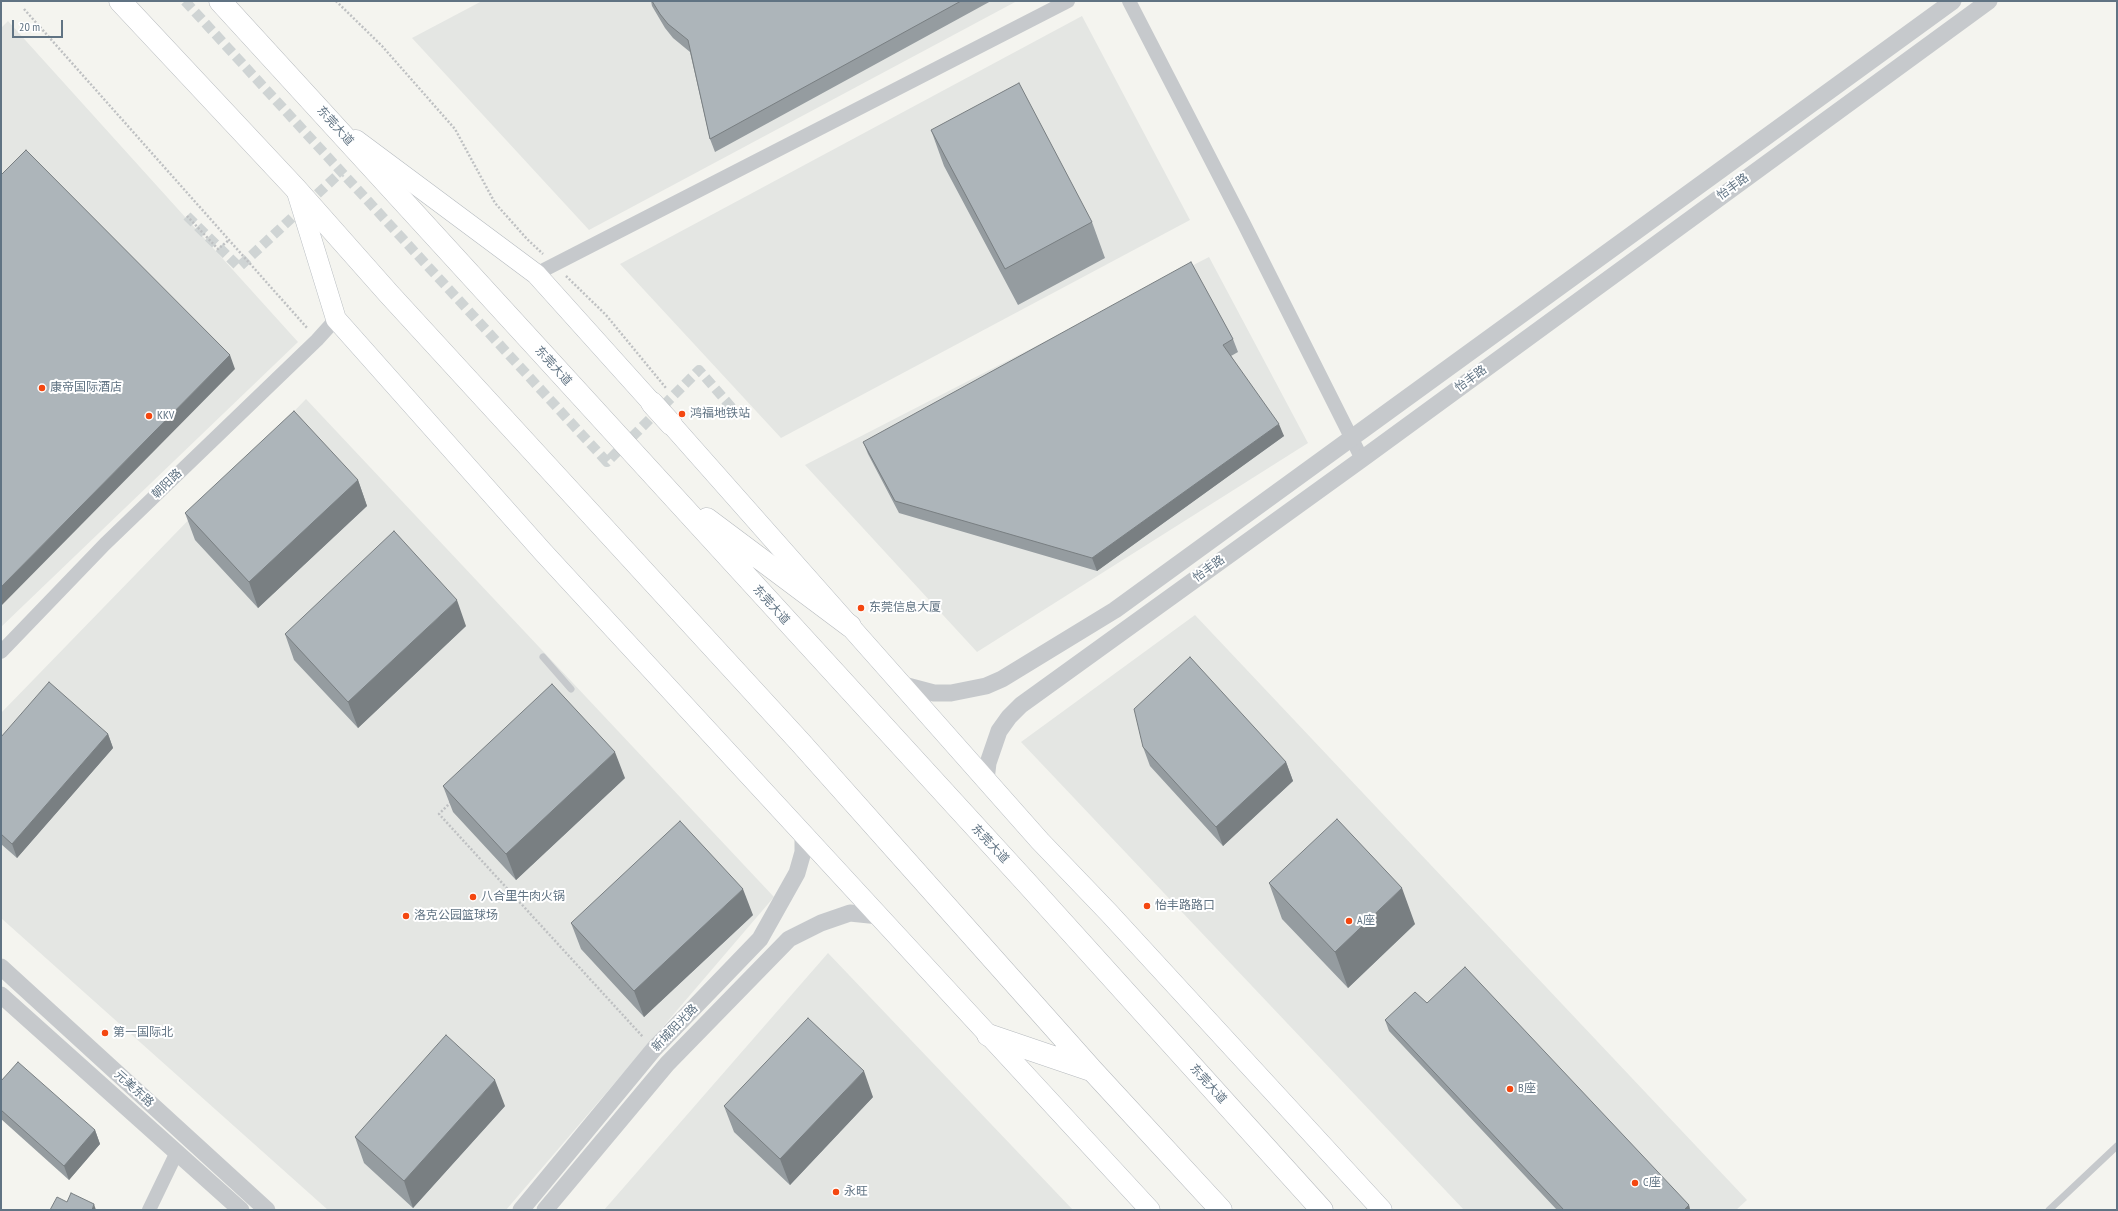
<!DOCTYPE html>
<html>
<head>
<meta charset="utf-8">
<style>
	body { margin:0 }
	#map { position:relative; width:2118px; height:1211px; overflow:hidden; background:#f4f4ef; font-family:"PT Sans Narrow",sans-serif }
	canvas { display:block }
	.frame { position:absolute; inset:0; border:2px solid #607383; pointer-events:none }
	.scale { position:absolute; left:12px; top:20px; width:51px; height:18px; box-sizing:border-box; border:2px solid #607383; border-top:0; padding-left:5px; font-size:12px; line-height:14px; white-space:nowrap; color:#607383; -webkit-text-stroke:3px #fff; paint-order:stroke }
</style>
</head>
<body>
<div id="map">
<canvas width="2118" height="1211"></canvas>
<div class="frame"></div>
<div class="scale">20 m</div>
</div>
<script>
const ctx = document.querySelector('canvas').getContext('2d');
ctx.lineJoin = 'round';
function fillPath(path, color) { ctx.fillStyle = color; ctx.fill(path, 'evenodd'); }
const toPath = rows => new Path2D(rows.map(r => 'M' + r).join(''));
function trace(path, color, width, dash) { ctx.strokeStyle = color; ctx.lineWidth = width; ctx.lineCap = dash ? 'butt' : 'round'; ctx.setLineDash(dash || []); ctx.stroke(path); }
function drawText(font, color, halo, rows, align = 'center') {
  ctx.font = font + ' "PT Sans Narrow","Noto Sans SC",sans-serif'; ctx.lineWidth = 4; ctx.setLineDash([]); ctx.textBaseline = 'middle'; ctx.strokeStyle = halo; ctx.fillStyle = color; for (const [text, x, y, turn = 0] of rows) {
    ctx.save(); ctx.translate(x, y); ctx.rotate((+turn || 0) * Math.PI / 180); ctx.textAlign = isNaN(turn) ? turn : align; if (halo) ctx.strokeText(text, 0, 0); ctx.fillText(text, 0, 0); ctx.restore();
  }
}
const built = toPath([
	[482,1,1017,1,589,230,412,38],
	[1082,16,1190,220,781,438,620,264],
	[8,21,298,342,1,627,1,28],
	[1209,257,1308,443,977,652,805,465],
	[306,399,774,897,506,1210,328,1210,1,918,1,713],
	[1195,615,1747,1200,1736,1210,1464,1210,1021,742],
	[828,953,1073,1210,604,1210]
]);
const pedestrianTunnel = toPath([
	[185,1,607,462,699,370,739,416],
	[187,216,239,267,341,172]
]);
const path = toPath([
	[336,1,382,46,455,129,495,203,527,239,543,254],
	[24,9,308,329],
	[187,216,218,249,229,240],
	[566,276,606,315,666,388],
	[451,802,439,814,643,1037]
]);
const service = toPath([
	[543,657,571,689],
	[2049,1210,2117,1146]
]);
const minor = toPath([
	[1129,1,1244,224,1362,459],
	[536,274,1068,1],
	[1,652,105,544,317,340,336,319],
	[149,1210,177,1152]
]);
const tertiary = toPath([
	[900,684,934,693,951,693,986,686,1002,679,1115,610,1953,1],
	[986,780,988,763,999,731,1009,717,1021,705,1362,459,1989,1],
	[1,967,267,1210],
	[1,995,241,1210],
	[521,1210,654,1049,760,939,797,873,803,852,803,833],
	[545,1210,667,1064,789,939,821,923,850,913,879,916]
]);
const secondary = toPath([
	[356,140,536,274,652,403],
	[296,189,336,319,543,552,1150,1210],
	[671,424,1040,841,1109,913,1382,1210]
]);
const primary = toPath([
	[120,1,296,189,389,294,800,742,1092,1070,1221,1210],
	[220,1,1025,881,1322,1210],
	[652,403,671,424],
	[707,519,850,626],
	[988,1035,1091,1070]
]);
const wall = toPath([
	[651,1,991,1,715,152,710,139,690,52,673,38,665,28,652,6],
	[931,130,1092,222,1105,258,1018,305,944,166],
	[1233,339,1238,352,1231,356,1284,436,1097,571,899,513,868,454,863,442],
	[358,480,367,506,258,608,195,540,185,513],
	[466,626,358,728,294,660,285,634],
	[108,734,113,748,17,858,1,844,1,737],
	[1143,747,1286,762,1293,781,1223,846,1150,766],
	[625,778,516,880,453,812,443,786],
	[1269,883,1415,924,1348,988,1282,919],
	[753,915,644,1017,581,949,571,923],
	[1427,1003,1689,1205,1690,1210,1557,1210,1389,1031,1385,1020],
	[1,1081,95,1130,100,1144,69,1180,1,1119],
	[873,1097,790,1185,734,1132,724,1106],
	[505,1106,413,1208,364,1163,355,1137]
]);
const shadedWall = toPath([
	[230,355,235,369,1,606,1,587],
	[1279,424,1284,436,1097,571,1092,558],
	[358,480,367,506,258,608,249,582],
	[457,600,466,626,358,728,348,702],
	[108,734,113,748,17,858,12,844],
	[615,752,625,778,516,880,506,854],
	[1286,762,1293,781,1223,846,1216,827],
	[1402,888,1415,924,1348,988,1335,952],
	[743,889,753,915,644,1017,634,991],
	[864,1071,873,1097,790,1185,780,1159],
	[495,1080,505,1106,413,1208,404,1181],
	[95,1130,100,1144,69,1180,64,1166],
	[94,1204,96,1210,92,1210],
	[1689,1205,1690,1210,1684,1210]
]);
const building = toPath([
	[652,1,961,1,710,139,688,40,668,24,660,14,652,1],
	[1019,83,1092,222,1005,269,931,130,1019,83],
	[26,150,230,355,1,587,1,175,26,150],
	[1191,262,1233,339,1223,345,1279,424,1092,558,895,501,863,442,1191,262],
	[294,411,358,480,249,582,185,513,294,411],
	[394,531,457,600,348,702,285,634,394,531],
	[1190,657,1286,762,1216,827,1143,747,1134,709,1190,657],
	[49,682,108,734,12,844,1,834,1,737,49,682],
	[552,684,615,752,506,854,443,786,552,684],
	[1337,819,1402,888,1335,952,1269,883,1337,819],
	[680,821,743,889,634,991,571,923,680,821],
	[1465,967,1689,1205,1684,1210,1564,1210,1385,1020,1415,992,1427,1003,1465,967],
	[808,1018,864,1071,780,1159,724,1106,808,1018],
	[446,1035,495,1080,404,1181,355,1137,446,1035],
	[18,1062,95,1130,64,1166,1,1110,1,1081,18,1062],
	[71,1193,94,1204,92,1210,50,1210,57,1197,67,1202,71,1193]
]);
const markers = [
	[42,388,4,"#f44710"],
	[682,414,4,"#f44710"],
	[149,416,4,"#f44710"],
	[861,608,4,"#f44710"],
	[473,897,4,"#f44710"],
	[1147,906,4,"#f44710"],
	[406,916,4,"#f44710"],
	[1349,921,4,"#f44710"],
	[105,1033,4,"#f44710"],
	[1510,1089,4,"#f44710"],
	[1635,1183,4,"#f44710"],
	[836,1192,4,"#f44710"]
];
const streetNames = [
	["东莞大道",335,126,48],
	["怡丰路",1733,187,-36],
	["东莞大道",553,366,48],
	["怡丰路",1471,379,-36],
	["朝阳路",167,484,-44],
	["怡丰路",1209,569,-36],
	["东莞大道",771,605,48],
	["东莞大道",990,844,47],
	["新城阳光路",675,1028,-46],
	["东莞大道",1208,1084,48],
	["元美东路",134,1089,42]
];
const poiNames = [
	["康帝国际酒店",50,388],
	["鸿福地铁站",690,414],
	["KKV",157,416],
	["东莞信息大厦",869,608],
	["八合里牛肉火锅",481,897],
	["怡丰路路口",1155,906],
	["洛克公园篮球场",414,916],
	["A座",1357,921],
	["第一国际北",113,1033],
	["B座",1518,1089],
	["C座",1643,1183],
	["永旺",844,1192]
];
fillPath(built, '#e4e6e3');
trace(pedestrianTunnel, '#cfd4d4', 10, [10, 5]);
trace(secondary, '#b5babf', 21);
trace(primary, '#b6babe', 23);
trace(path, '#bec0c2', 2.5, [2, 2]);
trace(service, '#c6c9cc', 7);
trace(minor, '#c6c9cc', 14);
trace(tertiary, '#c6c9cc', 17);
trace(secondary, '#fff', 20);
trace(primary, '#fff', 22);
fillPath(wall, '#959ca0');
fillPath(shadedWall, '#797f82');
fillPath(building, '#adb5ba');
trace(building, '#797f82', 1);
for (const [x, y, r, color] of markers) { const dot = new Path2D(); dot.arc(x, y, r, 0, 2 * Math.PI); ctx.fillStyle = color; ctx.fill(dot); trace(dot, '#fff', 1.5); }
drawText('12px', '#607383', '#fff', streetNames);
drawText('12px', '#607383', '#fff', poiNames, 'left');
</script>
</body>
</html>
